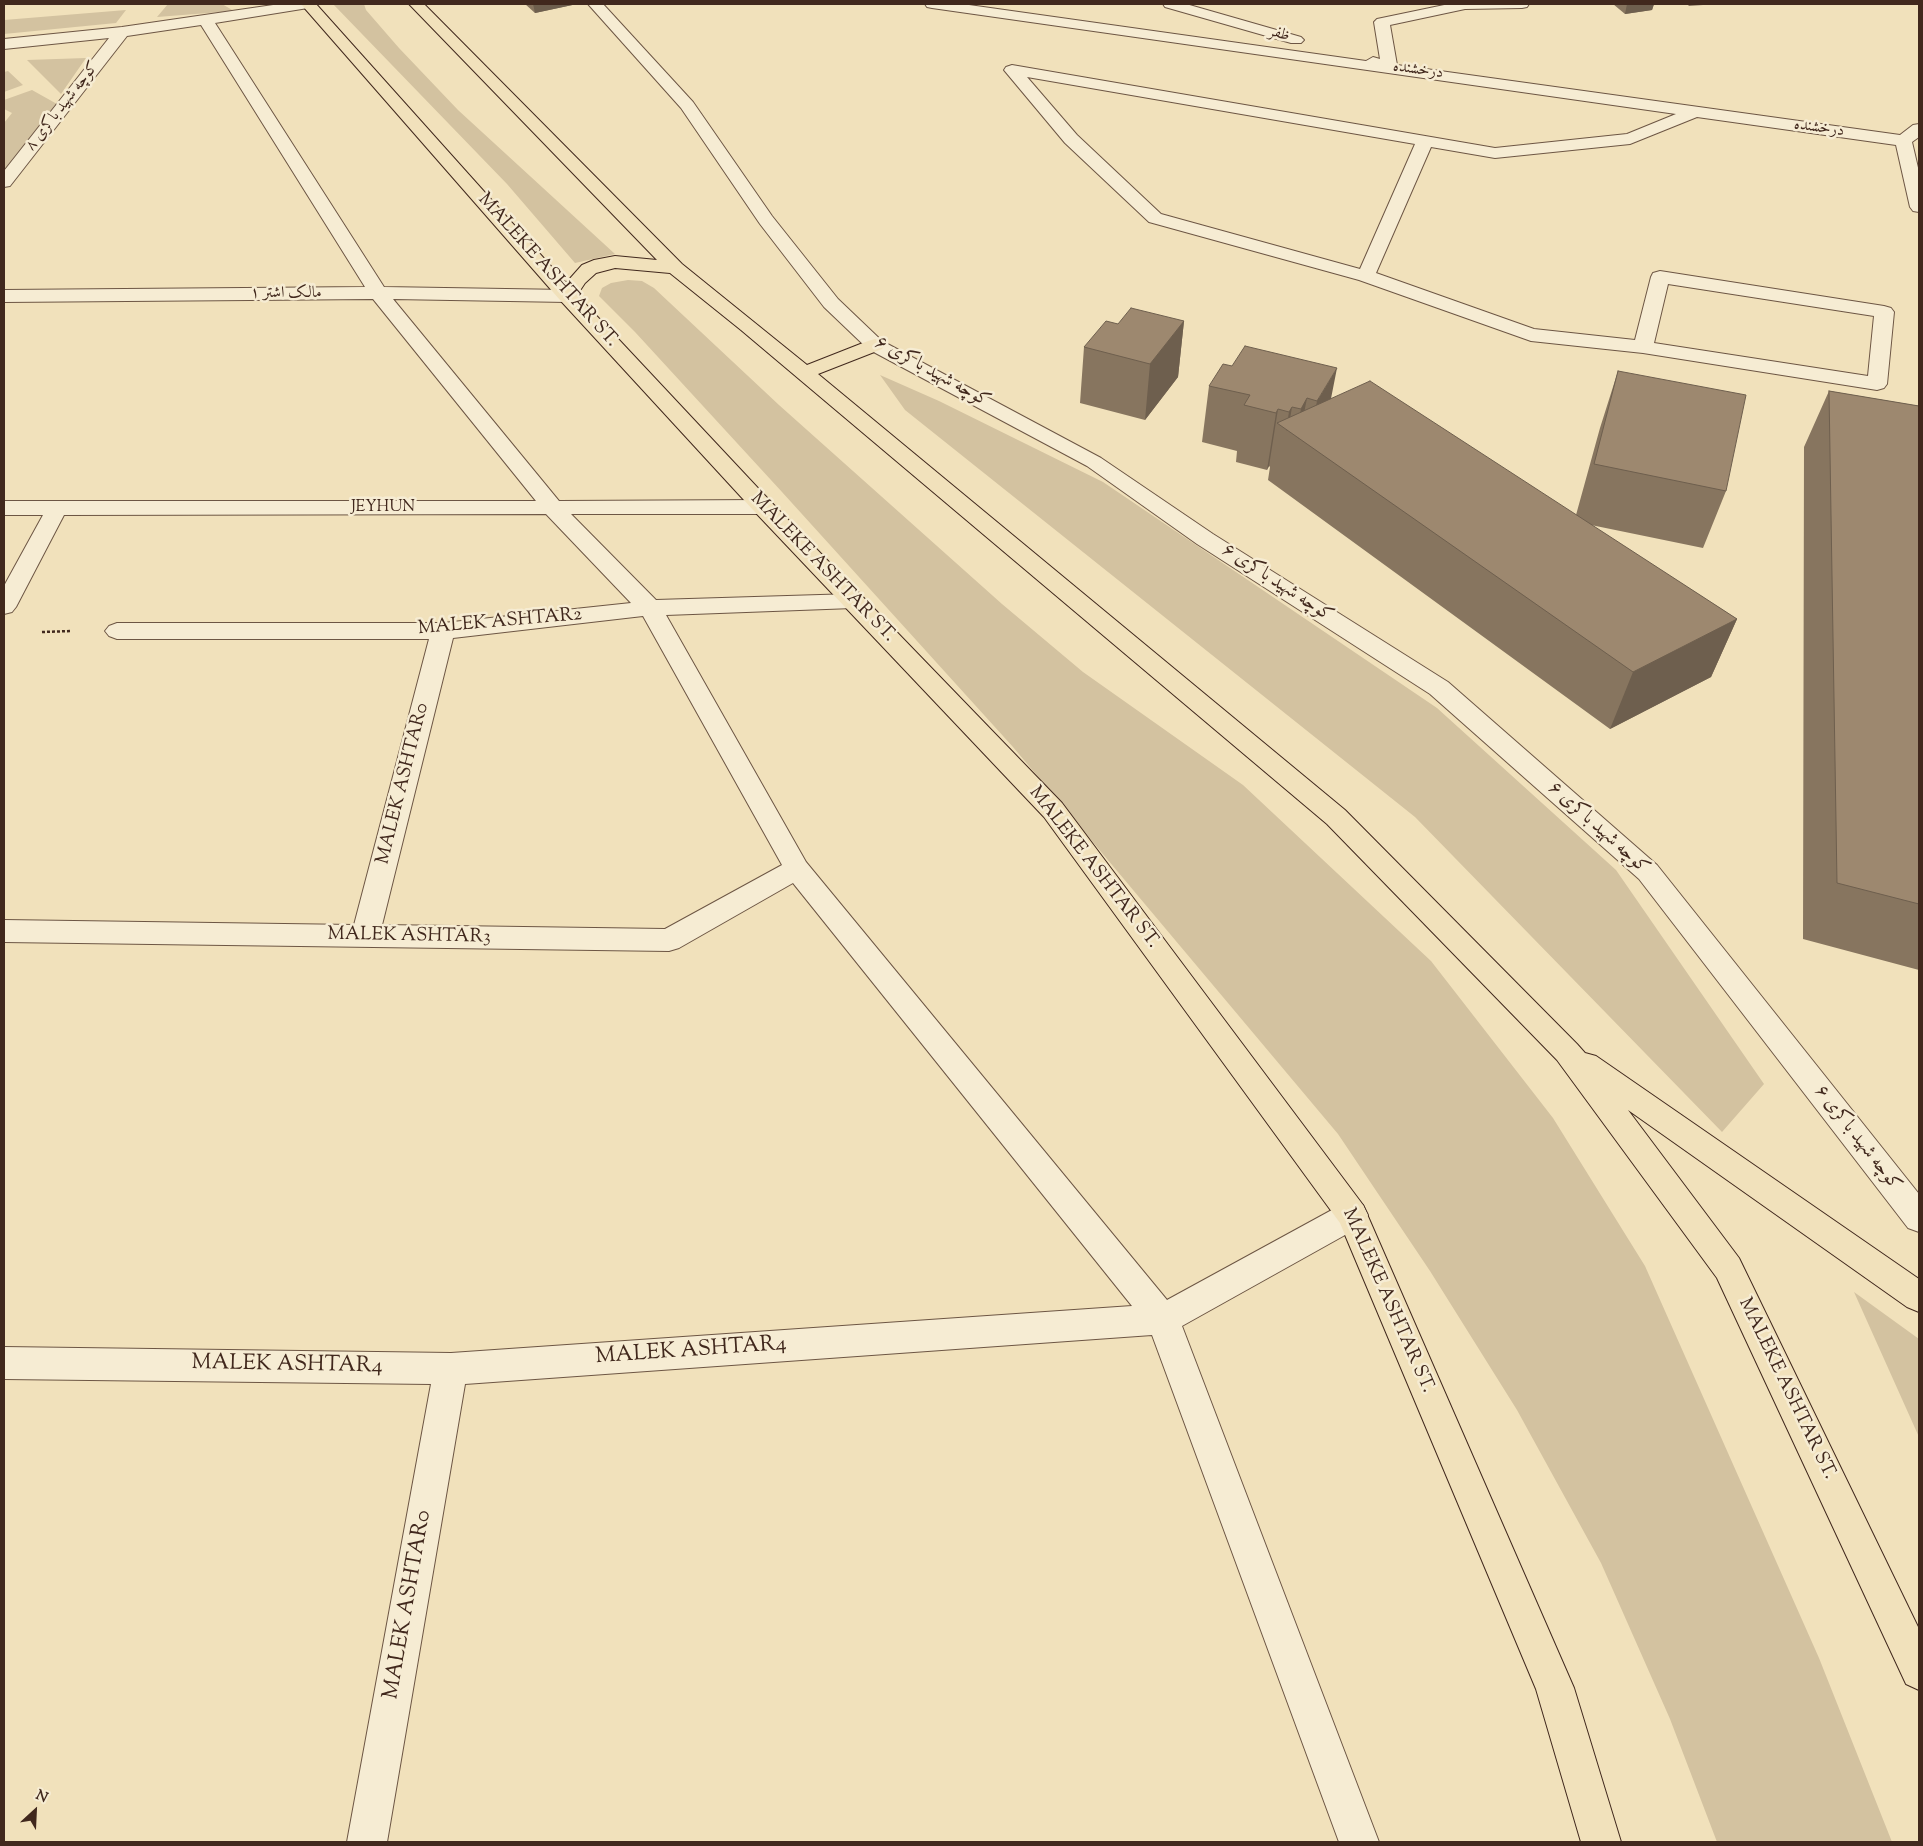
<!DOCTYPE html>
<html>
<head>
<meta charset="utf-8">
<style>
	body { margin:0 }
	#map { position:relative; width:1923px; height:1846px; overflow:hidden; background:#f1e1bb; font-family:"Sorts Mill Goudy",serif }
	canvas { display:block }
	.frame { position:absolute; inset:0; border:5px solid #41281d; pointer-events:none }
	.north { position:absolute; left:10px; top:1786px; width:50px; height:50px; -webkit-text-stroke:4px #f6ecd3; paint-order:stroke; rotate:25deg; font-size:14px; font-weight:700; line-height:20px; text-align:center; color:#41281d }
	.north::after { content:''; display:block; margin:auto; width:18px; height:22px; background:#41281d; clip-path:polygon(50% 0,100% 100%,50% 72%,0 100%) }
</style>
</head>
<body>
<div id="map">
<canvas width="1923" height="1846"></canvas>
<div class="frame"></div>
<div class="north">N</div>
</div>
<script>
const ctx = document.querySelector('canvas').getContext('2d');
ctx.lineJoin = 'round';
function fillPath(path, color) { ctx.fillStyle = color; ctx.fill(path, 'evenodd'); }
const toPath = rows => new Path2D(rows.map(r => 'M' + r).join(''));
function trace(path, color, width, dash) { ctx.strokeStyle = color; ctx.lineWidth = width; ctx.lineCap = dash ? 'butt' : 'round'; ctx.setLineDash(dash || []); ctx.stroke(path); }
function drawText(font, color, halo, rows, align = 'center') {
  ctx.font = font + ' "Sorts Mill Goudy",Amiri,serif'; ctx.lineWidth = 5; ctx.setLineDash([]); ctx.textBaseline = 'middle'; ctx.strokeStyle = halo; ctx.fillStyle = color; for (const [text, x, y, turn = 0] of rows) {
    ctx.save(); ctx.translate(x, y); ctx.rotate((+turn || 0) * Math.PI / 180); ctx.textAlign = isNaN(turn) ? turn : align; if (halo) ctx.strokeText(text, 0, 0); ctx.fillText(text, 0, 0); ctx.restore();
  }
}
const green = toPath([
	[168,4,222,4,234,11,157,17],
	[333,4,364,4,366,10,399,48,458,110,615,254,575,263,507,184],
	[126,10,116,23,4,34,4,20],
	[86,58,61,94,27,60],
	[8,71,23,85,4,92,4,72],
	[32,90,57,104,4,170,4,123,12,113,4,109,4,100],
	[628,280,642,281,654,288,779,405,1002,604,1083,672,1243,785,1431,961,1553,1118,1645,1266,1819,1658,1892,1842,1717,1842,1670,1719,1601,1563,1517,1410,1430,1271,1338,1134,1013,747,782,492,635,332,599,296,602,288,611,283],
	[880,375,939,401,1103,482,1437,708,1616,870,1764,1084,1722,1132,1415,817,905,410],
	[1854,1292,1919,1339,1919,1437]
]);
const path = toPath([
	[42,632,71,631]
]);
const minor = toPath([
	[280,4,315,4,313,7,308,8,215,23,384,287,567,290,574,292,576,296,574,300,567,302,393,299,559,501,763,500,771,502,774,507,771,512,763,514,571,514,656,600,853,594,861,596,865,601,861,606,853,608,666,615,806,862,1167,1300,1341,1205,1352,1201,1363,1205,1368,1215,1363,1225,1182,1326,1379,1842,1339,1842,1152,1335,465,1384,387,1842,347,1842,431,1384,4,1379,4,1347,451,1353,1132,1306,793,883,679,948,669,951,4,942,4,920,354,925,429,639,117,639,109,636,105,631,109,626,117,623,443,623,631,603,546,514,64,515,16,607,12,612,4,614,4,586,43,515,4,515,4,501,536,501,373,299,4,302,4,290,365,287,201,25,127,36,10,186,4,187,4,171,109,38,4,49,4,39,122,27,280,4],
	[643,616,782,865,665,929,382,925,453,638,643,616],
	[588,4,603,4,693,102,772,216,838,299,882,341,1101,458,1213,534,1448,682,1657,865,1919,1194,1919,1232,1908,1228,1639,879,1430,694,1197,544,1087,466,868,349,824,307,760,224,681,108,588,4],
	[925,4,962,4,1366,61,1373,57,1380,59,1374,22,1377,19,1449,4,1529,4,1527,7,1522,8,1465,9,1390,25,1397,65,1900,135,1913,125,1919,124,1919,137,1912,142,1919,172,1919,212,1913,211,1910,207,1896,145,1697,117,1630,144,1495,158,1431,147,1376,273,1534,329,1635,340,1651,277,1653,273,1660,271,1884,306,1891,308,1894,312,1887,384,1884,388,1877,390,1643,353,1531,341,1359,280,1149,222,1065,143,1004,70,1006,67,1012,65,1495,148,1627,134,1676,114,932,8,927,7,925,4],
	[1027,77,1415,144,1360,269,1161,214,1077,135,1027,77],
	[1668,284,1874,316,1868,376,1654,343,1668,284],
	[1163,4,1186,4,1301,37,1304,40,1301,43,1291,43,1165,7,1163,4]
]);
const major = toPath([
	[301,4,316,4,566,283,582,265,594,260,615,256,657,260,409,4,424,4,682,264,807,365,868,341,875,339,882,341,885,345,882,349,818,374,1345,810,1577,1044,1585,1053,1596,1056,1919,1279,1919,1312,1907,1307,1628,1110,1739,1258,1919,1629,1919,1690,1906,1684,1717,1278,1557,1060,1327,824,741,330,670,273,615,268,596,273,585,283,577,295,771,502,1062,803,1363,1205,1574,1688,1621,1842,1581,1842,1536,1689,1340,1223,1044,817,755,512,560,300,301,4]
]);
const wall = toPath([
	[525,4,577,4,535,13],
	[1613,4,1654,4,1652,10,1625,14],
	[1687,4,1717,4,1689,6],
	[1184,321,1178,377,1145,420,1080,403,1084,347,1118,324],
	[1618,371,1726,491,1703,548,1591,525,1737,619,1711,677,1610,729,1268,480,1270,467,1269,466,1267,470,1236,462,1237,451,1202,442,1209,386,1331,399,1576,515,1600,428],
	[1829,391,1919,406,1919,970,1803,939,1804,447]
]);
const shadedWall = toPath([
	[533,4,577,4,535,13],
	[1627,4,1654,4,1652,10,1625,14],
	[1184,321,1178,377,1145,420,1150,364],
	[1337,368,1326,424,1309,445,1317,401],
	[1307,398,1299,439,1296,436,1301,409],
	[1292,407,1288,431,1286,430,1289,412],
	[1278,409,1269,466,1267,470,1276,413],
	[1737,619,1711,677,1610,729,1633,672]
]);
const building = toPath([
	[1131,308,1184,321,1150,364,1084,347,1106,321,1118,324,1131,308],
	[1245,346,1337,368,1317,401,1307,398,1301,409,1292,407,1289,412,1278,409,1276,413,1244,405,1250,395,1209,386,1223,364,1232,366,1245,346],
	[1618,371,1746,395,1726,491,1594,464,1618,371],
	[1370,381,1737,619,1633,672,1277,423,1370,381],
	[1829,391,1919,406,1919,904,1837,883,1829,391]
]);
const farStreetnames = [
	["ظفر",1279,35,16],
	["درخشنده",1418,71,8],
	["کوچه شهید باکری ۸",63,107,-52],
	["درخشنده",1819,129,8],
	["مالک اشتر ۱",286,294],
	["JEYHUN",383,508]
];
const streetNames = [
	["MALEKE ASHTAR ST.",547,271,48],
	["کوچه شهید باکری ۶",932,373,29],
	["MALEKE ASHTAR ST.",822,568,46],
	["کوچه شهید باکری ۶",1277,584,33],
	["MALEK ASHTAR2",500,623,-5],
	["MALEK ASHTAR0",404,784,-76],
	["کوچه شهید باکری ۶",1598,829,42],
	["MALEKE ASHTAR ST.",1093,868,52],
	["MALEK ASHTAR3",409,937,1],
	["کوچه شهید باکری ۶",1857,1139,52],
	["MALEKE ASHTAR ST.",1387,1301,66],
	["MALEKE ASHTAR ST.",1786,1389,64]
];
const nearStreetnames = [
	["MALEK ASHTAR4",691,1352,-4],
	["MALEK ASHTAR4",287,1366,1],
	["MALEK ASHTAR0",409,1605,-80]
];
fillPath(green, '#d3c2a0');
trace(minor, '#6d5644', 2);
trace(major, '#41281d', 2);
trace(path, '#41281d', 2.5, [3, 2]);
fillPath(minor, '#f6ecd3');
fillPath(major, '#f1e1bb');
fillPath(wall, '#87755f');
fillPath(shadedWall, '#6e5f4e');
fillPath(building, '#9d886f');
trace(building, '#6e5f4e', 1);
drawText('16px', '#41281d', '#f6ecd3', farStreetnames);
drawText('19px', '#41281d', '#f6ecd3', streetNames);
drawText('22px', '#41281d', '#f6ecd3', nearStreetnames);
</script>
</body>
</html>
